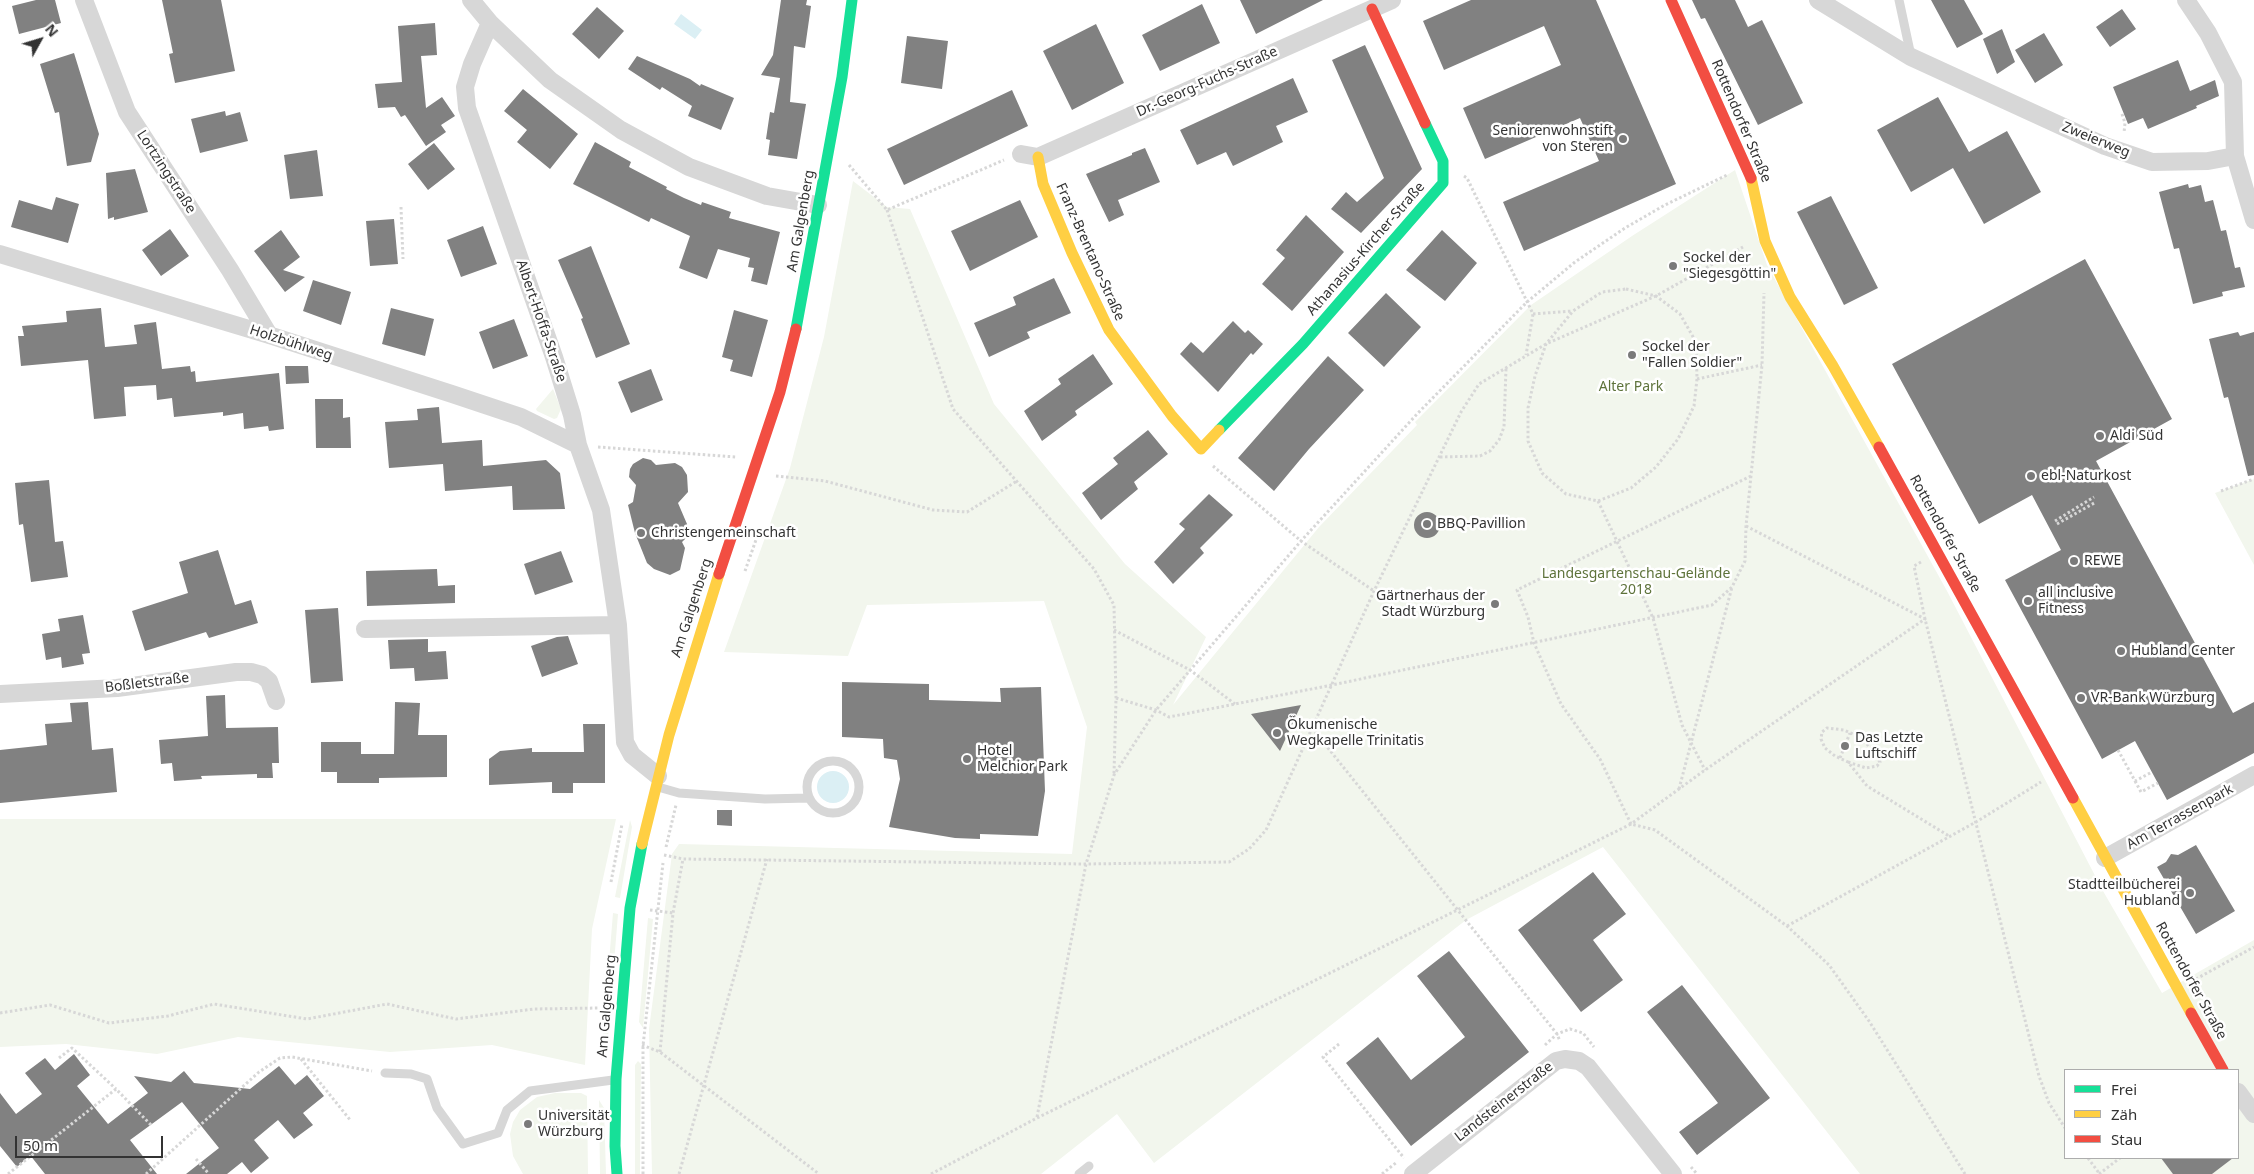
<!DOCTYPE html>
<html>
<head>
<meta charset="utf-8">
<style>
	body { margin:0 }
	#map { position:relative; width:2254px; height:1174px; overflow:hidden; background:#fff; font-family:"Noto Sans",sans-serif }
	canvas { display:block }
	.legend { position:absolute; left:2064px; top:1069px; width:175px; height:90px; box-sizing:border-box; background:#fff; border:1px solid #adadad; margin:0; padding:6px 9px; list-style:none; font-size:15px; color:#333 }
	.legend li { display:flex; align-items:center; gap:10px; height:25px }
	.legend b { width:25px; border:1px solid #adadad }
	.north { position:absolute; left:15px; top:15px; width:50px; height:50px; -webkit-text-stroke:4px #fff; paint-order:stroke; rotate:51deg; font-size:14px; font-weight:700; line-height:20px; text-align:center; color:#333 }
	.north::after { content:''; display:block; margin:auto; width:18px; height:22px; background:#333; clip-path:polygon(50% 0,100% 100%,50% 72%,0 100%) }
	.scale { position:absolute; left:15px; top:1136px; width:148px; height:22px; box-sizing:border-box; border:2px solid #333; border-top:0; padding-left:6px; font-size:15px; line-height:18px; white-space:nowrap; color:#333; -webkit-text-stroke:4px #fff; paint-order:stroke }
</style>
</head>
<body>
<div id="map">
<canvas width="2254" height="1174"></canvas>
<ul class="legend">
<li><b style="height:6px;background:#16e098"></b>Frei</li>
<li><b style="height:6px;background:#ffcf43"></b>Zäh</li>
<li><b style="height:6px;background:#f24e42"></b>Stau</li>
</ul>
<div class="north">N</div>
<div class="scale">50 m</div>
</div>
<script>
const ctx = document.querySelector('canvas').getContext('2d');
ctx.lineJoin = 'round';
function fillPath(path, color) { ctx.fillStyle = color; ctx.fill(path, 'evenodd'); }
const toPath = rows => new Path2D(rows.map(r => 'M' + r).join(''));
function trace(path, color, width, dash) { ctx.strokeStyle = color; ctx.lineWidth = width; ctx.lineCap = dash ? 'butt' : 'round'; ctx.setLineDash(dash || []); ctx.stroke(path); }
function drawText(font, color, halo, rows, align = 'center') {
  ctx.font = font + ' "Noto Sans",sans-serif'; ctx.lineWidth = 5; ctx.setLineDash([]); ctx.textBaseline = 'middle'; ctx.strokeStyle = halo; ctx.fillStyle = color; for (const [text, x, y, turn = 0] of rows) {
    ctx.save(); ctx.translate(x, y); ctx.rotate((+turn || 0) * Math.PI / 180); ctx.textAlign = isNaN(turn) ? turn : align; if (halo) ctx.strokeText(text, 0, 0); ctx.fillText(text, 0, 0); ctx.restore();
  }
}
const green = toPath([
	[1735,170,1767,265,1947,591,2103,891,2162,993,2254,940,2254,1174,1860,1174,1603,847,1466,920,1154,1163,1117,1114,1041,1174,652,1174,649,1029,672,854,679,844,1072,854,1087,727,1044,601,867,605,848,656,724,652,790,468,824,337,853,181,887,207,910,209,994,404,1125,564,1206,637,1173,705,1319,527,1417,425,1415,422,1531,305,1632,236],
	[2065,1070,2238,1070,2238,1158,2065,1158],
	[553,389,561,409,557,418,554,419,537,411,536,409],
	[2254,479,2254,565,2215,493],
	[0,819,616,819,592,929,585,1065,492,1045,390,1052,238,1037,157,1054,66,1044,0,1047],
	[630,820,632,827,620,898,615,897],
	[613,913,618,914,607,1050,601,1060],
	[648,918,653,919,643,1028,639,1022],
	[638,1061,641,1064,640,1174,635,1174,635,1065],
	[555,1093,581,1093,587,1096,588,1174,523,1174,513,1156,510,1134,513,1122,520,1110,537,1097],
	[599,1100,604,1108,606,1174,600,1174]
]);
const water = toPath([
	[681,14,702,30,695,39,674,24],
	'817 787a16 16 0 1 1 32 0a16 16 0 1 1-32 0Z'
]);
const building = toPath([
	[36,0,55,0,61,23,19,34,12,6],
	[162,0,221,0,235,71,175,83,169,54,173,53],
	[781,0,807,0,806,5,811,6,805,48,794,46,790,102,806,104,797,159,768,155,770,140,766,139,770,112,774,113,780,78,761,75,773,55],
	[1240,0,1323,0,1256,34],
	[1471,0,1596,0,1676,184,1524,251,1503,202,1599,161,1580,118,1485,159,1463,108,1561,65,1544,26,1444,70,1423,21],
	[1692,0,1735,0,1748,27,1762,20,1803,103,1758,125,1705,18,1701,19],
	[1931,0,1964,0,1983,34,1957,48],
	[1202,4,1220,43,1160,71,1142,35],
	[597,7,624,31,599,59,572,34],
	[2122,9,2136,29,2110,47,2096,27],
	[435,23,437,55,421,56,426,108,442,97,455,116,441,125,446,132,426,146,405,115,401,117,395,107,378,108,375,84,402,82,398,26],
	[1096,24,1124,83,1072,110,1043,51],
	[2002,29,2015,62,1997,74,1983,39],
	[2044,33,2063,65,2035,83,2015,50],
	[907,36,948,41,942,89,901,83],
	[1365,45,1422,169,1361,233,1331,209,1346,192,1357,202,1384,178,1332,60],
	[74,53,99,134,91,162,67,166,59,112,55,113,40,64],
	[637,56,690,79,700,86,701,84,734,98,721,130,688,116,692,106,662,87,660,90,628,69],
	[2178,60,2190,91,2215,80,2219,96,2196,106,2197,108,2148,129,2143,118,2128,124,2113,87],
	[1293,78,1308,112,1276,126,1283,142,1233,166,1226,152,1197,165,1180,130],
	[523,89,578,134,550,169,517,142,527,130,504,111],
	[1012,90,1028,126,904,185,887,149],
	[1938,97,1969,152,2007,131,2041,192,1984,224,1953,168,1911,192,1877,130],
	[225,111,226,116,240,112,248,141,200,153,191,119],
	[595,142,631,162,629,167,667,187,666,189,684,198,701,205,702,202,731,212,729,218,780,232,767,285,751,281,754,268,748,267,750,258,718,249,707,279,679,268,690,236,651,218,649,222,573,184],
	[434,143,455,169,428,190,408,164],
	[1145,148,1160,182,1118,200,1124,215,1109,222,1086,174,1132,155,1132,153],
	[317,150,323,196,290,199,284,155],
	[135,169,148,212,114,220,114,217,108,219,106,173],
	[2188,184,2189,188,2201,185,2205,202,2213,200,2221,231,2226,230,2235,268,2240,267,2245,287,2222,292,2223,296,2193,304,2179,248,2174,249,2159,192],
	[1831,196,1878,288,1844,305,1797,212],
	[56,197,79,204,68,243,11,227,19,200,52,210],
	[1020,200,1038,237,970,271,951,231],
	[1306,215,1344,252,1292,311,1262,284,1285,258,1276,250],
	[394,219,398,264,370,266,366,221],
	[483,226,497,264,461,277,447,240],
	[170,229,189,256,161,276,142,250],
	[281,230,300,257,283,270,305,277,285,292,254,251],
	[1442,230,1477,263,1445,301,1406,270],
	[591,246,630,344,596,358,581,319,583,318,558,260],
	[2085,259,2172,419,2096,461,2233,713,2254,702,2254,753,2167,800,2135,741,2102,759,2005,580,2061,550,2032,495,1979,524,1892,364],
	[1054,278,1071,313,1027,332,1030,338,989,357,974,323,1016,305,1013,297],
	[313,280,351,292,341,325,303,311],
	[1386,293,1421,327,1384,367,1348,333],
	[101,308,105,347,137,344,134,325,156,322,162,369,190,366,191,372,195,371,196,382,279,373,284,429,269,431,268,426,244,429,243,413,223,416,223,412,174,417,172,398,157,400,156,385,124,387,126,416,94,419,88,360,21,366,18,336,24,336,22,326,67,322,66,311],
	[391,308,434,319,425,356,382,344],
	[734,310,768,320,752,377,730,371,733,360,722,357],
	[514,319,528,356,493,369,479,332],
	[1233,321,1245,333,1248,330,1263,344,1253,355,1251,353,1218,392,1180,354,1191,342,1203,353],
	[2238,332,2240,336,2254,332,2254,475,2248,476,2228,397,2224,398,2209,339],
	[1093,354,1113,384,1075,411,1077,415,1042,441,1024,411,1061,384,1058,379],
	[1328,356,1364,390,1309,449,1274,491,1238,458],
	[285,366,308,366,309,383,286,384],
	[651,369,663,400,631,413,618,382],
	[315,399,343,399,343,418,350,417,351,448,316,448],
	[439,407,442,443,482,440,483,466,546,460,560,473,565,509,513,510,512,486,445,491,443,464,389,468,385,422,418,420,417,409],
	[1148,430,1168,454,1134,482,1138,489,1101,520,1082,493,1118,464,1113,458],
	[643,458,651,460,656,465,675,463,682,467,687,475,688,492,678,503,687,524,688,536,682,542,685,548,680,570,670,575,654,569,647,563,635,533,628,505,633,502,636,485,629,477,630,469,633,464],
	[49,480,55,542,63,541,68,577,31,582,23,524,19,525,15,483],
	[1209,494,1233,515,1200,548,1204,553,1173,584,1154,562,1185,529,1179,524],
	'1414 525a13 13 0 1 1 26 0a13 13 0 1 1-26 0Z',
	[218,550,235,605,251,600,258,623,209,638,206,632,145,651,132,611,188,593,179,562],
	[561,551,573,582,535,595,524,564],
	[437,569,438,586,455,585,455,603,367,606,366,571],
	[338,608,343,681,311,683,305,610],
	[83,615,90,653,82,654,84,664,62,668,61,657,46,660,42,634,60,631,58,619],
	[568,636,578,664,542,677,531,646,557,637],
	[428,639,428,652,446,651,448,679,415,681,414,668,390,669,388,640],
	[842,682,929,684,929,700,1001,702,1000,688,1041,687,1045,791,1038,836,980,834,980,839,955,838,889,827,900,779,897,760,884,758,883,739,842,737],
	[225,695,226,728,278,727,279,763,272,763,273,778,257,778,257,774,201,776,202,779,174,781,172,763,161,764,159,740,208,736,206,696],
	[88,702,92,750,113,748,117,792,0,803,0,750,47,745,45,724,72,722,70,703],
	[395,702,420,703,418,735,447,735,447,777,379,778,379,783,337,783,337,772,321,772,321,742,361,742,361,754,394,754],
	[1301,705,1280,751,1251,714],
	[583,724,605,724,605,783,573,783,573,793,552,793,552,782,489,785,489,759,500,751,532,748,532,752,584,752],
	[717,810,732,810,732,826,717,825],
	[2196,845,2235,911,2196,934,2157,867,2166,862,2171,854,2178,855],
	[1593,872,1626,914,1593,940,1623,980,1581,1012,1518,930],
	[1449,951,1529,1052,1411,1146,1346,1063,1378,1037,1411,1080,1465,1037,1417,976],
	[1682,985,1770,1098,1697,1155,1679,1132,1718,1103,1647,1012],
	[74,1054,90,1075,77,1086,108,1124,148,1093,134,1076,171,1082,184,1071,194,1083,250,1089,279,1066,295,1085,307,1075,324,1096,303,1113,313,1125,294,1139,278,1120,254,1140,269,1158,251,1173,242,1162,227,1174,186,1174,219,1148,182,1102,130,1140,157,1174,45,1174,30,1155,17,1167,0,1146,0,1093,16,1114,42,1094,25,1073,45,1058,55,1070],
	[2161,1158,2233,1158,2212,1174,2173,1174]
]);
const path = toPath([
	[2122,114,2125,123,2124,133],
	[849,165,887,210,1004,160],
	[1464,176,1467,178,1533,314,1526,355],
	[401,207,403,259],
	[887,210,953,409,1094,569,1114,605,1116,698,1114,774],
	[1626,289,1656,296,1680,314,1696,342,1697,379,1694,406,1678,439,1656,467,1631,488,1598,501,1566,494,1542,473,1528,441,1528,408,1535,376,1546,344,1573,311,1602,292,1626,289],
	[1533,314,1572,311],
	[1697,379,1762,365],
	[598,447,736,457],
	[1440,457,1480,456,1490,451,1499,440,1504,427,1506,368],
	[1213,466,1301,541,1374,591],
	[776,476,825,481,933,510,967,512,1017,481],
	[2221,491,2254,479],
	[1598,501,1653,618,1682,725,1705,770],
	[2055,521,2094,497],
	[2057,524,2096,502],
	[1746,526,1925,619,1705,770,1631,824,1600,759,1561,704,1534,643,1528,617,1517,590,1751,476],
	[1921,562,1914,566,1925,619,2039,1076,2049,1103,2065,1128],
	[745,571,757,537],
	[1114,630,1190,670,1235,704],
	[1116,698,1156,710,1169,717,1332,685,1712,605,1732,587,1745,561,1746,526,1762,365,1764,293],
	[1312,728,1557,1034,1560,1041],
	[2118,750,2135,781,2152,772],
	[1840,758,1850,733],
	[1848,762,1866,768,1877,766,1880,762,1867,744,1853,734,1844,730,1827,728,1822,732,1821,739,1825,748,1835,756,1848,762,1867,786,1949,836],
	[2135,781,2141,792,2158,783],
	[1679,789,1732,587],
	[666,847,676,805],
	[664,855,683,859,1086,864,1229,862,1249,849,1266,830,1374,591,1461,412,1479,384,1546,344,1656,296,1743,247],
	[611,882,622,824],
	[650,910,673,913],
	[1787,926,1976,822,2041,782],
	[2196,979,2254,947],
	[0,1013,50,1005,109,1023,168,1016,214,1004,307,1019,387,1004,456,1019,534,1009,598,1008],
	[1339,1044,1323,1057,1404,1158],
	[642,1045,660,1052,819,1174],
	[1545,1045,1557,1034,1570,1029,1583,1033,1594,1047],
	[660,1052,673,913,683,859],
	[59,1058,72,1048,116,1089],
	[301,1059,351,1121],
	[1037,1117,1086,864,1114,775,1156,710,1301,541,1417,414,1527,302,1575,262,1625,228,1665,205,1727,175],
	[2088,1158,2099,1173],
	[196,1159,209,1174],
	[1691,1167,1697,1174],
	[8,1174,116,1089,152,1126],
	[146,1174,259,1072,280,1058,292,1057,372,1071],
	[643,1174,643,1046,663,863],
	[679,1174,767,859],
	[931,1174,1037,1118,1631,824,1655,830,1787,926,1829,965,1869,1021,1965,1174],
	[1382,1174,1397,1162],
	[2099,1174,2120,1158]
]);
const lane = toPath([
	[1899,0,1911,56],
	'807 787a26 26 0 1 1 52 0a26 26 0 1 1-52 0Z',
	[658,787,679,793,765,799,809,798],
	[385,1073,411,1074,427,1079,437,1108,463,1144,498,1133,507,1110,530,1091,613,1080],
	[1079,1174,1089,1166]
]);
const street = toPath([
	[84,0,127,112,230,270,269,335],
	[471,0,490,23,550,80,621,130,689,167,767,196,818,205],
	[1818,0,1911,57,2105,146,2152,162,2208,161,2235,156],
	[2186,0,2208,33,2233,82,2235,156,2254,220],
	[490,23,472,64,465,87,467,108,554,357,572,415,578,445,601,510,618,625,625,742,632,755,658,776],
	[1021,154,1038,157,1392,0],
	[0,254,269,335,452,394,521,417,578,445],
	[365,629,618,625],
	[0,694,117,688,236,672,251,672,262,675,269,681,276,701],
	[2105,858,2254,775],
	[2238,1092,2254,1114],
	[1413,1174,1556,1061,1565,1059,1579,1061,1588,1067,1673,1174]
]);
const fast = toPath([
	[796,329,842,77,852,0],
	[1219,430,1303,344,1443,183,1443,161,1425,123],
	[617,1174,615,1146,616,1079,630,908,642,844]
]);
const slow = toPath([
	[1038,157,1043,184,1072,253,1109,330,1172,416,1201,449,1219,430],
	[1751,178,1765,241,1790,297,1833,366,1879,447],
	[2073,798,2191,1013],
	[642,844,669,735,719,574]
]);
const jam = toPath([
	[1671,0,1751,178],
	[1372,9,1425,123],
	[1879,447,2073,798],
	[719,574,780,392,796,329],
	[2191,1013,2223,1070]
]);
const markers = [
	[1623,139,5,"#7a7a7a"],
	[1673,266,5,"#7a7a7a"],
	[1632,355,5,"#7a7a7a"],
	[2100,436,5,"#7a7a7a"],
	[2031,476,5,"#7a7a7a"],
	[1427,524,5,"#7a7a7a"],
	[641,533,5,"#7a7a7a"],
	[2074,561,5,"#7a7a7a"],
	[2028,601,5,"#7a7a7a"],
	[1495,604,5,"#7a7a7a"],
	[2121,651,5,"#7a7a7a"],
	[2081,698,5,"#7a7a7a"],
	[1277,733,5,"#7a7a7a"],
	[1845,746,5,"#7a7a7a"],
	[967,759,5,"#7a7a7a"],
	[2190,893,5,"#7a7a7a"],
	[528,1124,5,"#7a7a7a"]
];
const streetNames = [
	["Dr.-Georg-Fuchs-Straße",1207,82,-24],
	["Rottendorfer Straße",1741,121,67],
	["Zweierweg",2096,140,22],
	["Lortzingstraße",166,172,57],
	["Am Galgenberg",801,221,-80],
	["Athanasius-Kircher-Straße",1366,249,-49],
	["Franz-Brentano-Straße",1090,252,66],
	["Albert-Hoffa-Straße",541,321,71],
	["Holzbühlweg",291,343,18],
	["Rottendorfer Straße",1945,534,61],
	["Am Galgenberg",692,608,-72],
	["Boßletstraße",147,683,-7],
	["Am Terrassenpark",2180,817,-29],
	["Rottendorfer Straße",2191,981,61],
	["Am Galgenberg",607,1006,-85],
	["Landsteinerstraße",1504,1102,-38]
];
const poiNames = [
	["Seniorenwohnstift",1613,131,"right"],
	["von Steren",1613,147,"right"],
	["Sockel der",1683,258],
	["\"Siegesgöttin\"",1683,274],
	["Sockel der",1642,347],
	["\"Fallen Soldier\"",1642,363],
	["Aldi Süd",2110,436],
	["ebl-Naturkost",2041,476],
	["BBQ-Pavillion",1437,524],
	["Christengemeinschaft",651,533],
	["REWE",2084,561],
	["all inclusive",2038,593],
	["Fitness",2038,609],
	["Gärtnerhaus der",1485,596,"right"],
	["Stadt Würzburg",1485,612,"right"],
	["Hubland Center",2131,651],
	["VR-Bank Würzburg",2091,698],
	["Ökumenische",1287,725],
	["Wegkapelle Trinitatis",1287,741],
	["Das Letzte",1855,738],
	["Luftschiff",1855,754],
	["Hotel",977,751],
	["Melchior Park",977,767],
	["Stadtteilbücherei",2180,885,"right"],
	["Hubland",2180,901,"right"],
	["Universität",538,1116],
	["Würzburg",538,1132]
];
const parkNames = [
	["Alter Park",1631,387],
	["Landesgartenschau-Gelände",1636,574],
	["2018",1636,590]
];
fillPath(green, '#f2f6ed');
fillPath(water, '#dbeff4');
fillPath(building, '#818181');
trace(path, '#d7d7d7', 3, [2.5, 2.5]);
trace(lane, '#d7d7d7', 9);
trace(street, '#d7d7d7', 18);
trace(fast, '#16e098', 11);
trace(slow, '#ffcf43', 11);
trace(jam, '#f24e42', 11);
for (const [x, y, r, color] of markers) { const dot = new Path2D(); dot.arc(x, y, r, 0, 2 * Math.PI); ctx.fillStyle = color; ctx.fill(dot); trace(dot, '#fff', 2); }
drawText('14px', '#333', '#fff', streetNames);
drawText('14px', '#333', '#fff', poiNames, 'left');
drawText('14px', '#5e733b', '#fff', parkNames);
</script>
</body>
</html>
